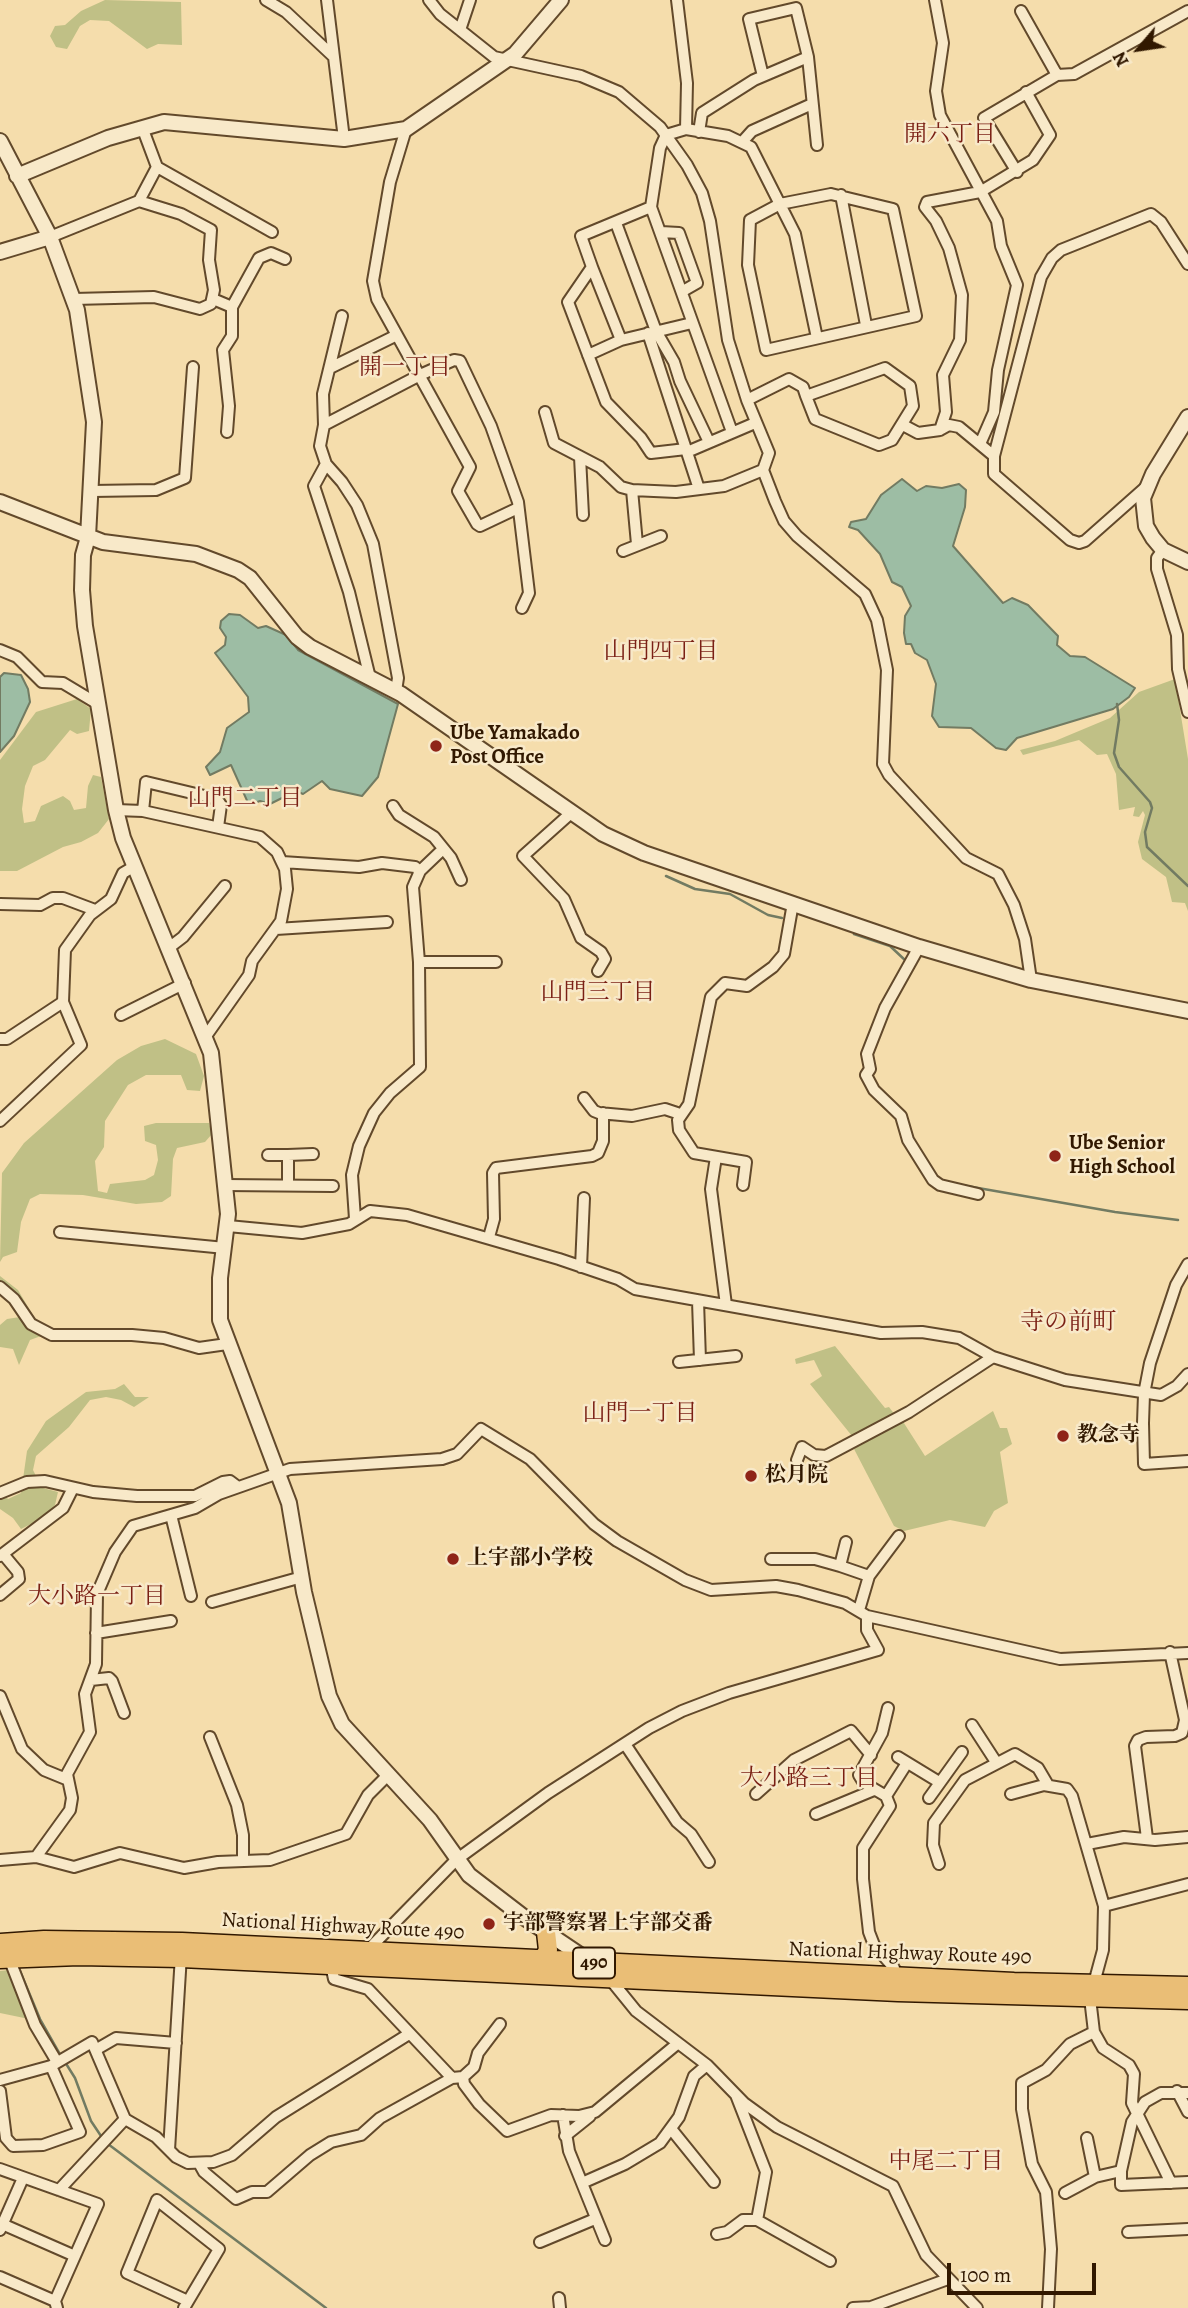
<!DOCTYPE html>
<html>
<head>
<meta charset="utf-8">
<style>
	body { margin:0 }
	#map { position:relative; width:1188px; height:2308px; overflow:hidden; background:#f5ddac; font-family:Alegreya,serif }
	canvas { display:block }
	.north { position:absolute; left:1104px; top:14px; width:70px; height:70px; -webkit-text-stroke:5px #f8e9c9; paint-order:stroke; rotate:241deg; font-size:19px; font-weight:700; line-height:28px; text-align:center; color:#311800 }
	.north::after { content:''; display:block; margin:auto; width:24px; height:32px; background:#311800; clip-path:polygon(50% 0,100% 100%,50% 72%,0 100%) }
	.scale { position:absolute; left:947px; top:2263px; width:149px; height:32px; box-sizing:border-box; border:4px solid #311800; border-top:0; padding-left:9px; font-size:21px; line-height:24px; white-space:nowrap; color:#311800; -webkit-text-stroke:5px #f8e9c9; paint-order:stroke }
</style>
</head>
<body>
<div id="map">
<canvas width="1188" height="2308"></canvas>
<div class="north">N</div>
<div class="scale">100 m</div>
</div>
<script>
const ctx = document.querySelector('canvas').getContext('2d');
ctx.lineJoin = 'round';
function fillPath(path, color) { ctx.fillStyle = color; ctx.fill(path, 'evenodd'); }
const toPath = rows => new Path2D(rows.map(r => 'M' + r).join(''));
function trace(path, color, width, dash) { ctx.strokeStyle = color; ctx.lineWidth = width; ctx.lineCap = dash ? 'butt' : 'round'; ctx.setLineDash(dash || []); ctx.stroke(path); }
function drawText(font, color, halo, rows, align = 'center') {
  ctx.font = font + ' Alegreya,"Noto Serif JP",serif'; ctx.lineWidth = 5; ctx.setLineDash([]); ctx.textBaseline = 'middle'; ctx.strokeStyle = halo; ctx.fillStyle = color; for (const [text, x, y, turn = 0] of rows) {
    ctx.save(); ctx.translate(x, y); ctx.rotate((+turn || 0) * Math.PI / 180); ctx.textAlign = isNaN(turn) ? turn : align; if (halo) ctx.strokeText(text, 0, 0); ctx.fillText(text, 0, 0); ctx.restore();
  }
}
const green = toPath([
	[105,0,181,2,182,45,158,44,147,49,109,21,90,20,80,26,67,49,56,47,50,36,55,26,65,25,81,11],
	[1175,679,1188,759,1188,911,1185,903,1172,902,1166,877,1142,859,1138,842,1145,815,1143,811,1139,817,1133,816,1135,807,1119,810,1116,774,1107,754,1097,755,1079,740,1023,755,1020,750,1055,741,1110,718,1139,692],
	[77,699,91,709,89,731,77,734,70,730,45,760,33,766,25,786,22,809,24,823,35,821,41,806,63,796,70,801,74,810,86,808,88,786,93,775,101,777,109,819,98,833,81,842,63,847,17,871,0,871,0,760,36,712],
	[165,1039,196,1054,204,1076,200,1091,187,1090,181,1075,146,1075,128,1085,105,1121,104,1147,95,1161,98,1191,107,1193,110,1184,145,1180,154,1175,158,1160,156,1145,145,1141,144,1126,156,1123,209,1123,212,1134,205,1142,177,1148,173,1159,171,1196,162,1202,136,1204,83,1195,40,1194,30,1199,21,1222,17,1252,3,1257,0,1262,2,1173,24,1143,117,1060,141,1046],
	[0,1276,18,1290,34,1317,45,1326,41,1336,30,1340,19,1365,13,1349,0,1347,0,1325,7,1319,20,1317,21,1305,0,1282],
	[835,1346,885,1408,889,1407,895,1415,852,1436,810,1384,822,1376,814,1360,796,1364,795,1359],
	[124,1384,135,1397,149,1397,134,1407,121,1400,106,1397,90,1400,69,1427,36,1456,33,1470,37,1478,43,1488,58,1492,55,1505,43,1518,21,1529,13,1518,0,1509,0,1496,4,1495,8,1499,21,1493,27,1451,46,1421,86,1392,115,1389],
	[993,1411,1000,1428,1007,1428,1012,1444,1000,1452,1008,1503,994,1511,985,1527,950,1520,904,1531,894,1526,854,1449,902,1420,925,1456],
	[9,1970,29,2019,0,2013,0,1971]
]);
const water = toPath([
	[902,479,917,491,926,486,942,488,959,484,966,490,965,507,953,546,1003,603,1012,598,1028,605,1058,636,1057,645,1070,656,1085,657,1135,688,1129,697,1113,709,1017,738,1006,750,996,748,971,728,939,727,932,716,936,684,927,660,915,653,911,644,906,644,904,633,905,616,911,606,902,587,892,582,880,554,858,530,849,527,851,522,866,519,881,495,902,479],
	[229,614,240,615,258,628,266,626,286,635,298,650,398,704,378,777,362,796,330,789,322,781,303,794,296,791,270,804,260,801,249,805,231,765,210,775,206,767,220,752,227,728,249,712,248,697,215,653,225,645,226,637,220,628,221,621,229,614],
	[4,673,21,675,28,689,30,702,14,736,0,752,0,677,4,673]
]);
const stream = toPath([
	[1117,704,1119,720,1114,753,1119,767,1150,802,1152,808,1145,832,1147,847,1188,886],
	[666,876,695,889,730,894,768,915,782,918],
	[854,934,890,946,906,961],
	[961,1185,1115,1212,1178,1220],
	[20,1971,40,2019,61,2056],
	[65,2062,75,2078,91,2121,103,2139],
	[108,2144,326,2308]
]);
const minor = toPath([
	[266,0,286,12,334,57],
	[327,0,344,139],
	[429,0,440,14,494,57,581,76,619,92,660,127,687,165,702,193,710,221,728,340,747,400,769,453,763,470,775,501,784,521,797,536,865,594,877,620,887,670,883,764,889,775,966,858,998,874,1014,905,1025,939,1031,980],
	[677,0,687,83,686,129],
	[935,0,943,43,936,91,940,115,997,221,1001,246,1017,285,998,370,994,412,980,444],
	[1021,11,1057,75],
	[460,30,470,0],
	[763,76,749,19,796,8,808,57,817,145],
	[142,127,157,167,272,232],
	[406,129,390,182,373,281,377,299,470,467,458,491,477,524,480,526,518,508],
	[699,132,702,113,754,80,808,57],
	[666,135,660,148,651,207,732,432],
	[666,135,686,129,728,136,751,147,795,234,817,338],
	[743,141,752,131,812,104],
	[1017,172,984,118,1057,75,1074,74,1188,11],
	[831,194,893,209,916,316,766,350,748,265,750,220,780,204,831,194],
	[841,195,866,325],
	[651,207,581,236,592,267,568,302,606,402,641,438,651,453,686,449],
	[616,223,656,331,674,362,680,381,709,442],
	[661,232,679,233,697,283,683,291],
	[50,237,139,201,157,167],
	[592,267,621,340],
	[74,299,154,297,200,309,211,304,214,290,209,260,211,230,181,214,139,201],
	[213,299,232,307,232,336,223,350,229,406,227,432],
	[232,307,259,258,271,253,285,259],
	[342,316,323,394,324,425,320,446,326,464,314,486,349,592,370,678],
	[648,333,699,489],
	[588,355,621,340,692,323],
	[330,368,397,335],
	[747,400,789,379,803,387,806,396,815,419,879,445,892,440,913,406,910,386,885,368,806,396],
	[545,412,554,443,600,467,621,487,632,490,676,492,724,486,763,470],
	[324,425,420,375,454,360,460,361,491,426,518,502,529,593,522,608],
	[903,425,918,433,940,430,949,425,959,427,994,456],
	[940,430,946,412,943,375,960,340,962,295,949,248,936,221,925,207,927,202,980,192,1033,160,1050,135,1026,92],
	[687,452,755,423],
	[580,457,583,515],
	[326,464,342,482,357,505,373,544,398,678,396,691],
	[1146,487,1085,541,1079,543,1070,540,994,474,994,456,1041,277,1052,258,1061,250,1151,214,1161,222,1188,264],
	[632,490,637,544],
	[92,491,156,490,185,478,193,367],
	[1163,550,1157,558,1157,569,1177,635,1178,669,1188,712],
	[623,551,661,536],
	[0,650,17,657,42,682,63,683,98,704],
	[393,806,399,815,434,837,451,858,461,880],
	[116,810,143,811,260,837,277,852,285,869,287,889,281,921,252,961,249,975,206,1036],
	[143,811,146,782,217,799,221,805,218,827],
	[571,813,523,856,564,899,581,938,601,952,605,959,598,971],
	[282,862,359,867,382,863,415,867,420,871],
	[0,904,40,905,53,898,63,898,95,910],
	[276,929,387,922],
	[170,947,183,937,225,886],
	[919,947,885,1008,867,1054,870,1069,866,1075,874,1090,901,1116,908,1140,933,1180,940,1185,978,1194],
	[419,962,496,962],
	[121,1015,185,983],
	[0,1039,7,1039,63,1002],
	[584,1098,594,1111,599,1113,632,1116,665,1109,680,1114],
	[0,1121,81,1045,63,1002,65,950,90,915,111,899,123,873,135,866],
	[268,1155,288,1155],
	[716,1157,711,1189,726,1305],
	[225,1185,333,1186],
	[288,1185,288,1155,313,1154],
	[743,1185,746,1162,694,1153,679,1130,678,1120,689,1104,711,997,725,983,747,986,773,967,784,954,793,903],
	[355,1219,352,1175,359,1146,374,1113,390,1093,420,1067,419,962,413,887,420,871,443,849],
	[228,1226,302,1233,349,1224,370,1211,407,1215,559,1259,618,1279,635,1289,881,1333,922,1332,959,1338,993,1357,1065,1380,1161,1395,1177,1386,1188,1374],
	[60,1232,225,1248],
	[489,1237,494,1219,493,1173,496,1168,592,1156,598,1153,603,1141,603,1113],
	[1188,1264,1176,1285,1150,1363,1144,1394,1143,1423,1144,1464,1188,1461],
	[581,1267,584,1198],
	[0,1287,14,1299,31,1324,52,1335,132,1335,164,1338,199,1348,227,1344],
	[698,1301,700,1360],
	[679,1362,736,1356],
	[797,1460,802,1447,814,1455,826,1456,909,1412,993,1357],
	[0,1493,27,1482,45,1481,93,1492,137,1496,195,1496,223,1482,230,1481,238,1487],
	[171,1515,191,1596],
	[846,1542,840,1566,869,1576],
	[0,1556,63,1508,73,1488],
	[771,1559,815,1559,840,1566],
	[0,1595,19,1579,18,1572,3,1554],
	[212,1602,302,1577],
	[859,1610,869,1576,899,1536],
	[96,1633,171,1621],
	[91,1680,109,1678,112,1681,124,1713],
	[0,1696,22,1749,44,1770,66,1779],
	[888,1708,882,1733,859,1775,864,1783,886,1796,890,1806,863,1848,863,1879,869,1932,874,1945,894,1968,893,1982],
	[972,1725,996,1762],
	[210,1737,237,1805,243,1835,243,1861],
	[625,1744,677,1822,691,1834,709,1862],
	[898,1757,939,1782],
	[756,1794,794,1760,851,1731,871,1755],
	[1011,1794,1044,1785,1067,1789,1072,1796,1104,1906,1103,1950,1090,1998,1094,2032,1103,2048,1129,2065,1134,2074,1132,2103,1171,2183],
	[886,1796,907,1763],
	[929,1798,962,1752],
	[816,1814,874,1790],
	[1147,1838,1135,1746,1138,1740,1146,1737,1175,1736,1182,1733,1185,1720,1170,1652],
	[1087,1844,1124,1837,1155,1840,1188,1837],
	[36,1857,70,1810,72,1798,67,1774,90,1732,85,1694,96,1664,97,1594,115,1552,133,1526,195,1508,219,1494,290,1469,442,1459,457,1454,481,1429,530,1459,594,1524,617,1541,685,1580,711,1590,776,1586,798,1590,845,1603,867,1616,1060,1659,1188,1653],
	[0,1860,36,1857,74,1867,120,1853,184,1868,218,1862,270,1860,346,1834,368,1795,388,1775],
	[939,1864,933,1845,934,1823,965,1780,1015,1754,1038,1768,1048,1785],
	[1104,1906,1188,1884],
	[367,1951,456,1860,548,1793,649,1728,682,1711,729,1693,878,1650,867,1630,867,1616],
	[9,1958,35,2025,57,2062],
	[330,1960,334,1979,368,1989,452,2078,463,2077,464,2084,479,2104,507,2131,551,2115,579,2116,595,2112,677,2044],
	[610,1979,636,2011,707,2065,744,2103,777,2127,893,2186,926,2255,977,2308],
	[97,2049,116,2038,176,2043],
	[463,2077,474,2067,478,2053,500,2024],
	[0,2080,51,2066,92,2042,125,2119,156,2137,176,2157,188,2163,213,2162,232,2155,276,2117,409,2034],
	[0,2091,6,2138,13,2146,43,2145,80,2132,51,2066],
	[1177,2091,1188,2112],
	[1188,2093,1161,2093,1145,2102,1132,2122,1121,2171,1121,2185,1188,2182],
	[736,2095,766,2172,757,2220],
	[563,2115,569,2151,605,2240],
	[672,2130,714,2182],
	[565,2136,590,2116],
	[1087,2138,1095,2177],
	[169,2150,181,1955],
	[199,2163,204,2172,236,2199,252,2192,267,2192,310,2155,331,2142,361,2135,380,2118,452,2078],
	[0,2169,98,2204,55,2301,57,2308],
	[582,2183,625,2164,660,2143,679,2117,694,2076,707,2065],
	[59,2190,125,2119],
	[1065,2193,1095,2177,1121,2171],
	[2,2224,75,2256],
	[0,2230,23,2178],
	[1128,2232,1188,2229],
	[717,2234,727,2232,743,2220,757,2220,830,2261],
	[540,2242,595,2219],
	[0,2277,55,2301],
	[559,2298,560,2308],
	[184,2308,219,2249,157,2200,127,2273,188,2301],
	[853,2308,871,2307,948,2279],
	[1048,2308,1051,2249,1046,2192,1032,2164,1022,2109,1022,2083,1046,2070,1070,2044,1094,2032]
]);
const tertiary = toPath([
	[0,141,50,237,77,310,94,422,88,537,83,555,82,590,85,626,116,810,123,838,211,1053,228,1214,220,1278,220,1320,289,1503,304,1592,329,1696,342,1724,430,1820,469,1875,525,1918,592,1963],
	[17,176,108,138,164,122,344,139,406,129,515,54,561,0],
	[0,252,50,237],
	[1188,417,1153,474,1143,498,1146,526,1153,538,1163,550,1188,562],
	[0,502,103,542,196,554,238,570,250,578,297,637,310,647,401,694,603,834,644,853,919,947,1031,980,1188,1011]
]);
const trunk = toPath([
	[0,1943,44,1940,182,1942,1014,1982,1188,1986],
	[0,1959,79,1956,181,1958,898,1992,1188,2000],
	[543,1959,548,1950,546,1932]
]);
const markers = [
	[436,746,7,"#8f2418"],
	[1055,1156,7,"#8f2418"],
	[1063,1436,7,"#8f2418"],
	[751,1476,7,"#8f2418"],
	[453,1559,7,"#8f2418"],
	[489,1924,7,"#8f2418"]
];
const shields = [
	[594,1963,42]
];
const shieldNames = [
	["490",594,1963]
];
const poiNames = [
	["Ube Yamakado",450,734],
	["Post Office",450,758],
	["Ube Senior",1069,1144],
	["High School",1069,1168],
	["教念寺",1077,1436],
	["松月院",765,1476],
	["上宇部小学校",467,1559],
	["宇部警察署上宇部交番",503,1924]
];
const streetNames = [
	["National Highway Route 490",343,1927,3],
	["National Highway Route 490",910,1954,2]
];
const neighbourhoodNames = [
	["開六丁目",950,135],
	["開一丁目",405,368],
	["山門四丁目",661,652],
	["山門二丁目",245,799],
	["山門三丁目",598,993],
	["山門一丁目",640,1414],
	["大小路一丁目",97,1597],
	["大小路三丁目",809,1779],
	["中尾二丁目",946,2162]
];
const quarterNames = [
	["寺の前町",1068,1323]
];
fillPath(green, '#c0c086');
fillPath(water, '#9dbda4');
trace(water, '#727b62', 2);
trace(stream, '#727b62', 2.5);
trace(minor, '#62492b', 14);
trace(tertiary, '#62492b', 18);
trace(trunk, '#311800', 21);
trace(minor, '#f8e9c9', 10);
trace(tertiary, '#f8e9c9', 14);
trace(trunk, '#eabe76', 18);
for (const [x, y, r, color] of markers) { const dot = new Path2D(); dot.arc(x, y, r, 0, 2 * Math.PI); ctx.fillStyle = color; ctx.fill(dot); trace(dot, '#f8e9c9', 2.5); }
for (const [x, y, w] of shields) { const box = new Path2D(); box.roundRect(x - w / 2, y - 15.5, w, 31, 5); ctx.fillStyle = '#f8e9c9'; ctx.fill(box); trace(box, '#311800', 2); }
drawText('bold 19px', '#311800', null, shieldNames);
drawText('bold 21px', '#311800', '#f8e9c9', poiNames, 'left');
drawText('21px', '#311800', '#f8e9c9', streetNames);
drawText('23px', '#7a1f14', '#f8e9c9', neighbourhoodNames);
drawText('24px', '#7a1f14', '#f8e9c9', quarterNames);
</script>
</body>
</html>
